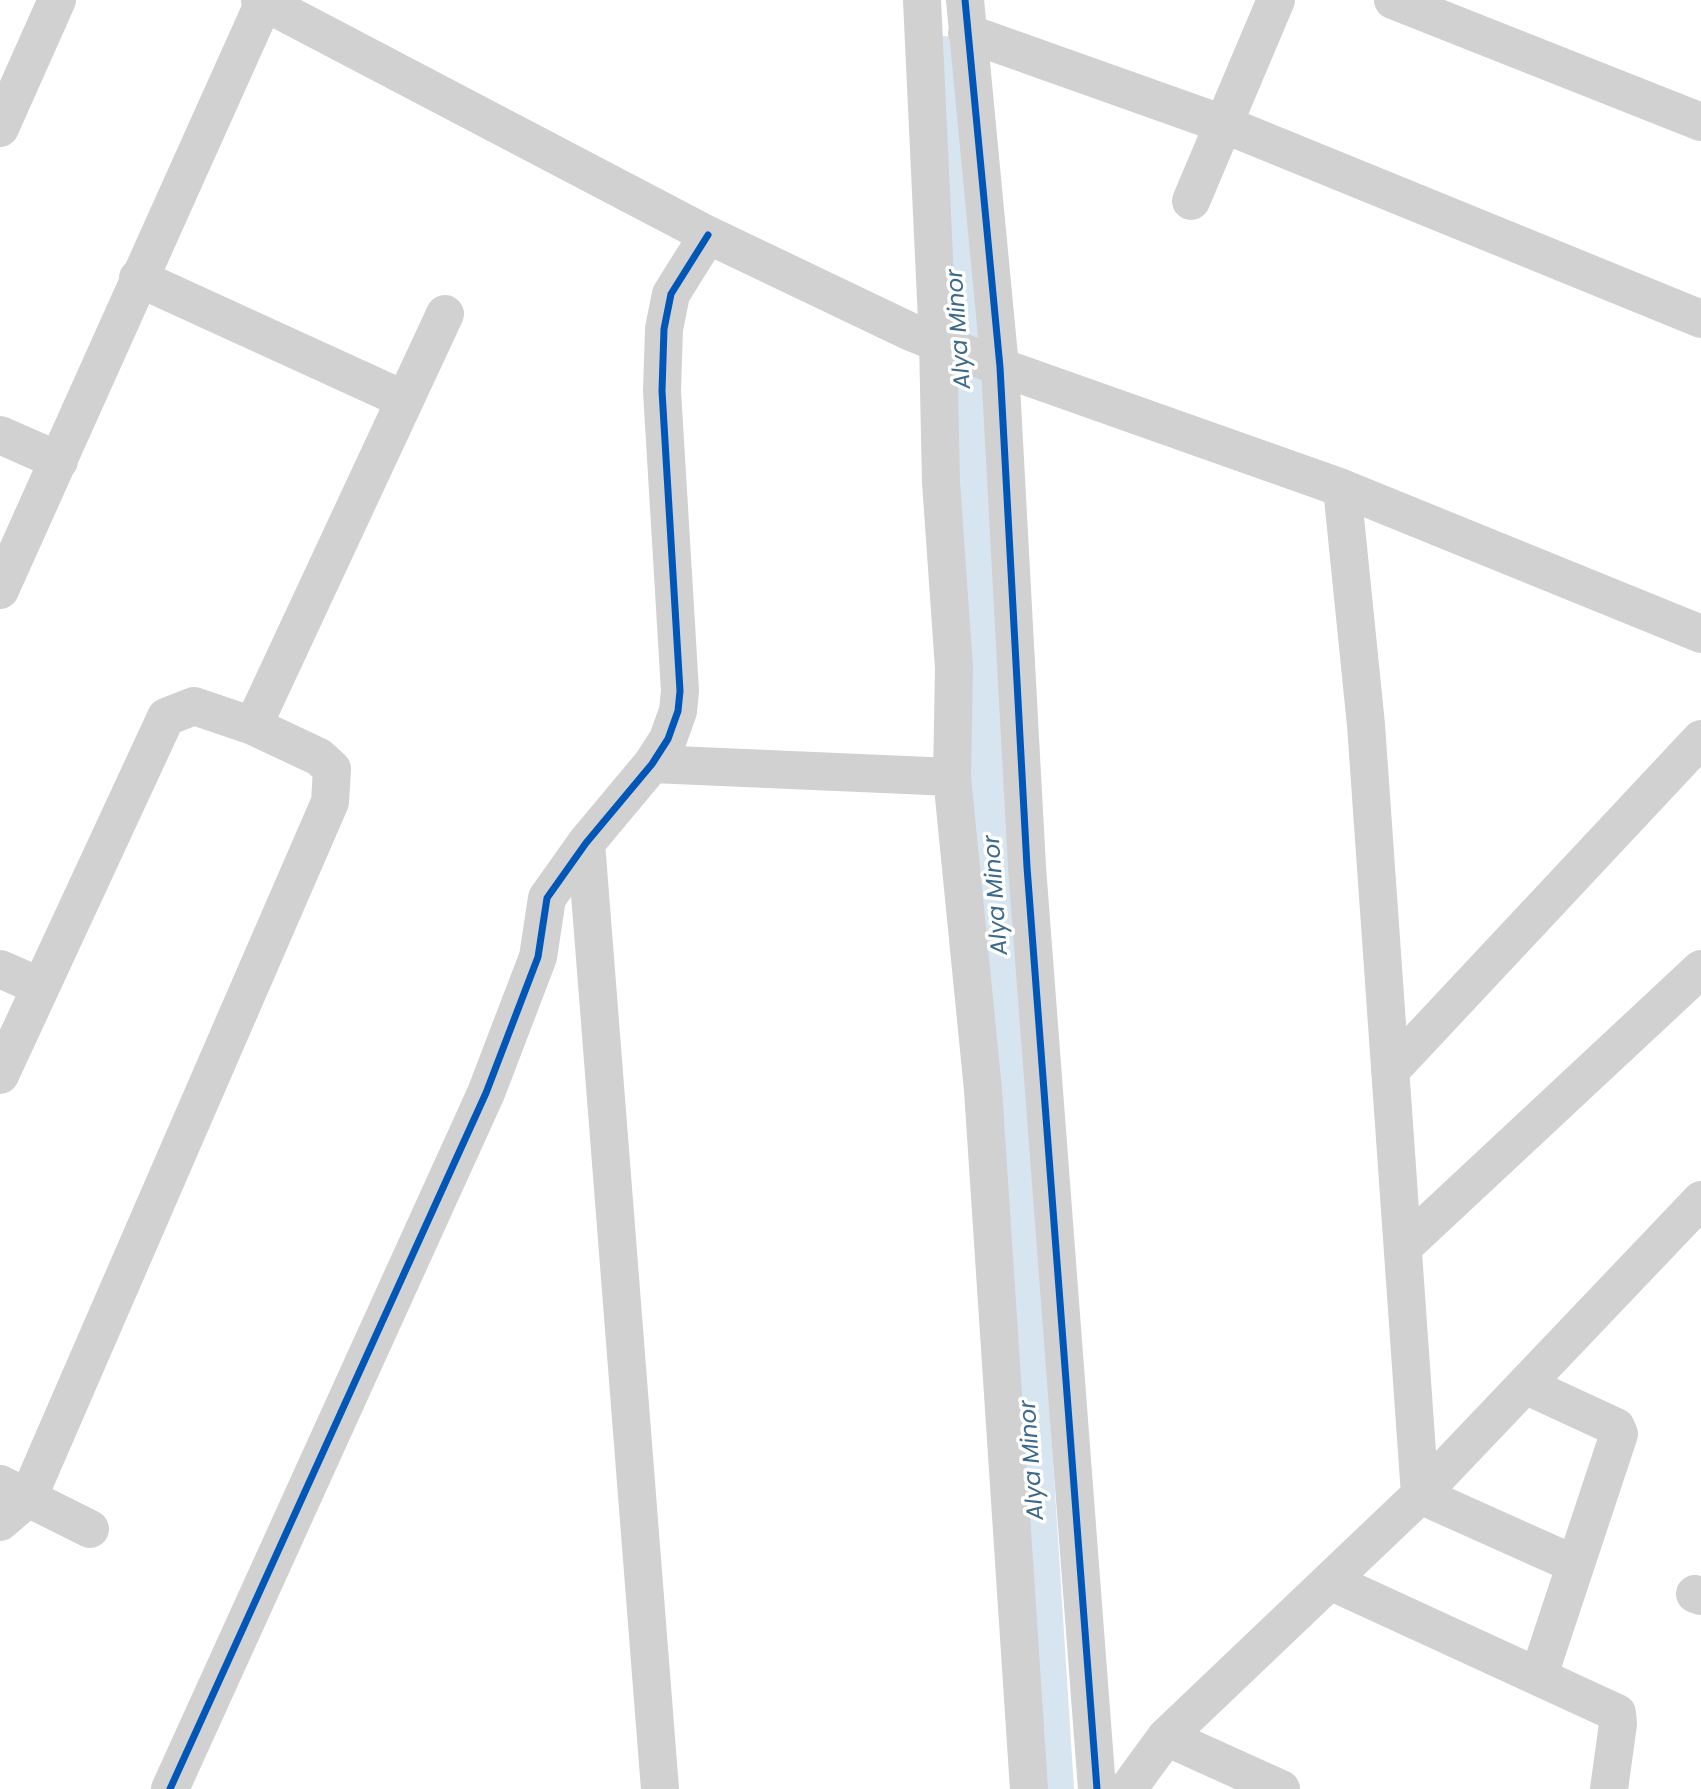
<!DOCTYPE html>
<html>
<head>
<meta charset="utf-8">
<style>
	body { margin:0 }
	canvas { display:block; background:#fff }
</style>
</head>
<body>
<canvas width="1701" height="1789"></canvas>
<script>
const ctx = document.querySelector('canvas').getContext('2d');
ctx.lineJoin = 'round';
const toPath = rows => new Path2D(rows.map(r => 'M' + r).join(''));
function trace(path, color, width, dash) { ctx.strokeStyle = color; ctx.lineWidth = width; ctx.lineCap = dash ? 'butt' : 'round'; ctx.setLineDash(dash || []); ctx.stroke(path); }
function drawText(font, color, halo, rows, align = 'center') {
  ctx.font = font + ' Poppins,sans-serif'; ctx.lineWidth = 7; ctx.setLineDash([]); ctx.textBaseline = 'middle'; ctx.strokeStyle = halo; ctx.fillStyle = color; for (const [text, x, y, turn = 0] of rows) {
    ctx.save(); ctx.translate(x, y); ctx.rotate((+turn || 0) * Math.PI / 180); ctx.textAlign = isNaN(turn) ? turn : align; if (halo) ctx.strokeText(text, 0, 0); ctx.fillText(text, 0, 0); ctx.restore();
  }
}
const canal = toPath([
	[943,56,1054,1789]
]);
const minor = toPath([
	[260,0,708,235,911,332,1000,367,1342,488,1701,634],
	[922,0,938,342,941,482,954,668,952,777,983,1090,1029,1789],
	[965,0,1000,367,1027,867,1097,1789],
	[1393,0,1701,122],
	[967,33,1223,124,1701,319],
	[0,128,57,0],
	[1191,201,1276,0],
	[138,278,405,400],
	[0,435,59,461],
	[1342,488,1366,725,1420,1495,1574,1564],
	[0,590,264,2],
	[253,726,445,314],
	[652,764,952,777],
	[586,843,660,1789],
	[0,969,39,986],
	[1390,1071,1701,739],
	[0,1075,166,717,194,706,253,726,319,757,332,769,330,802,28,1498,0,1522],
	[1403,1247,1701,969],
	[1525,1385,1616,1427,1619,1434,1539,1675],
	[0,1484,90,1529],
	[1330,1581,1617,1713,1618,1724,1609,1789],
	[1695,1594,1701,1596],
	[1166,1737,1281,1789],
	[170,1789,486,1093,538,957,547,898,586,843,652,764,668,739,678,711,680,691,662,391,664,329,671,294,708,235],
	[1128,1789,1166,1737,1420,1495,1701,1200]
]);
const cycleway = toPath([
	[965,0,1000,367,1027,867,1097,1789],
	[170,1789,486,1093,538,957,547,898,586,843,652,764,668,739,678,711,680,691,662,391,664,329,671,294,708,235]
]);
const waterNames = [
	["Alya Minor",960,329,-94],
	["Alya Minor",997,895,-94],
	["Alya Minor",1033,1460,-94]
];
trace(canal, '#d7e5f0', 40);
trace(minor, '#d1d1d1', 38);
trace(cycleway, '#0057b8', 7);
drawText('italic 23px', '#3d6a8b', '#fff', waterNames);
</script>
</body>
</html>
